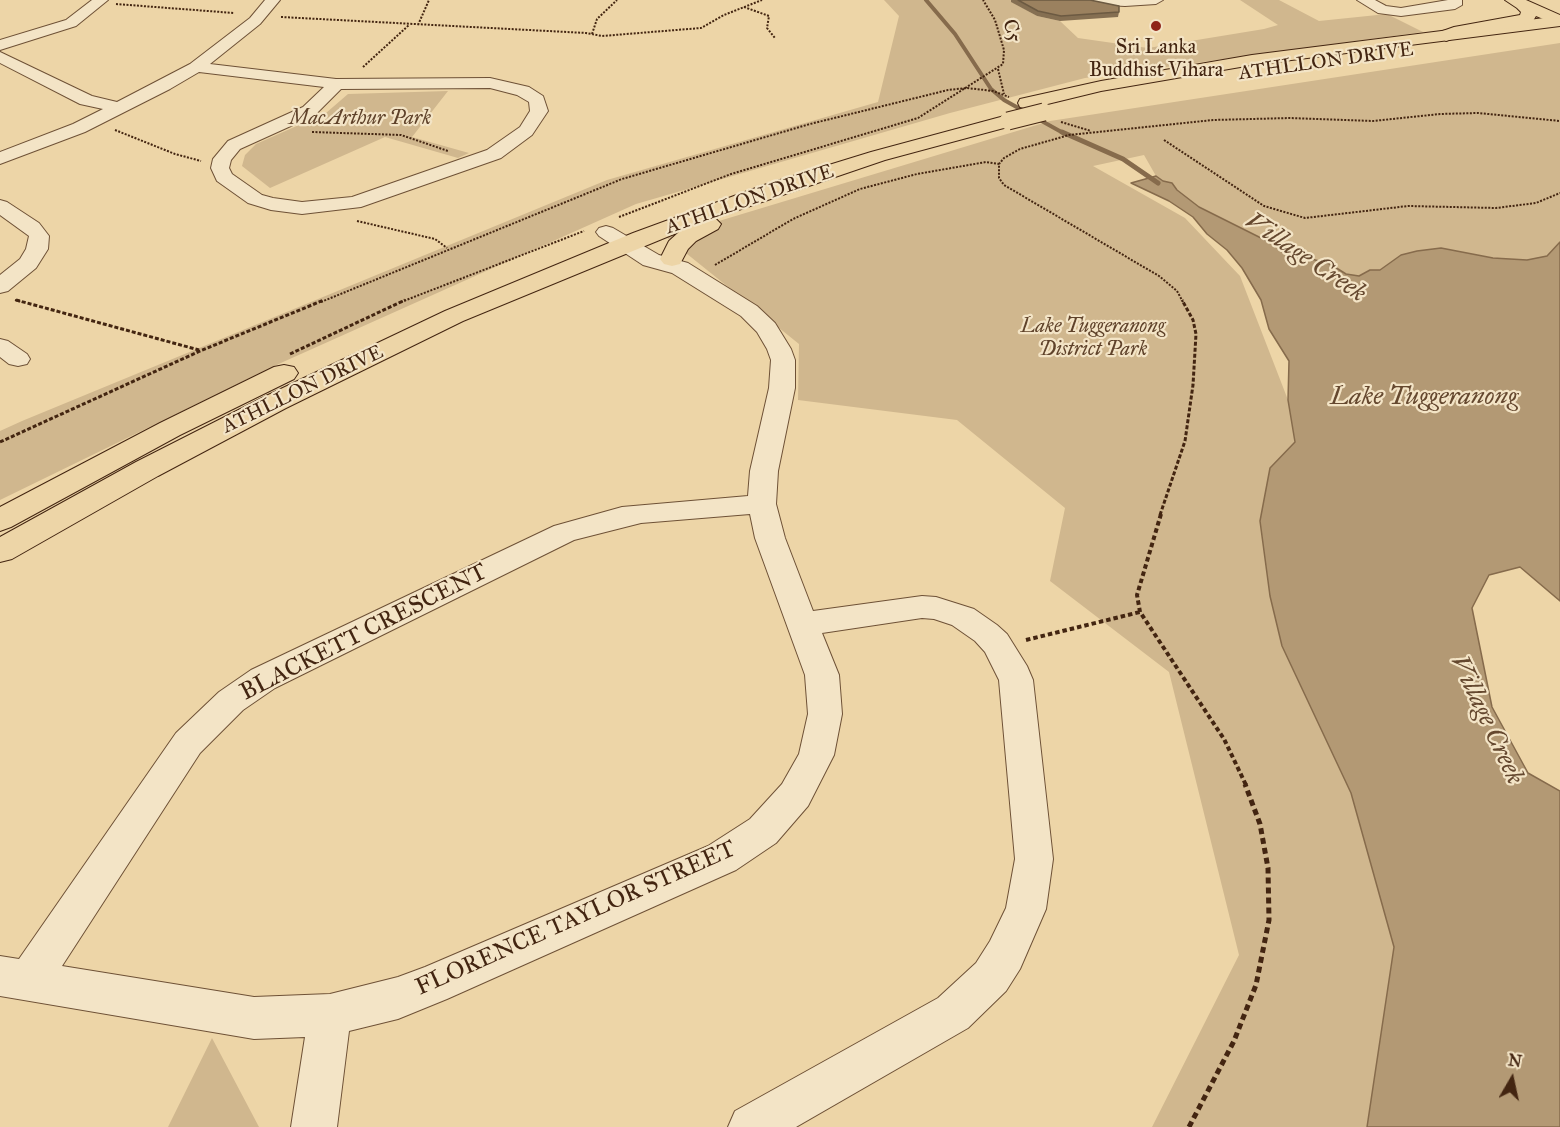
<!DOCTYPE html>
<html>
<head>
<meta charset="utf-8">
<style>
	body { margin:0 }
	#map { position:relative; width:1560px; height:1127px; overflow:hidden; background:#edd5a7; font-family:"IM FELL Great Primer",serif }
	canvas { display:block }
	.north { position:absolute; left:1482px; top:1049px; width:60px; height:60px; -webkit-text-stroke:4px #f3e4c6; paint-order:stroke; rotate:9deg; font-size:16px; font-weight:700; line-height:24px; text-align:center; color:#432511 }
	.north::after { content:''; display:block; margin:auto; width:21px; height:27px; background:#432511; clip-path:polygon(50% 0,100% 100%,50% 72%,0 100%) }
</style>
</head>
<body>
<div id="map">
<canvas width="1560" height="1127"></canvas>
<div class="north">N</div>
</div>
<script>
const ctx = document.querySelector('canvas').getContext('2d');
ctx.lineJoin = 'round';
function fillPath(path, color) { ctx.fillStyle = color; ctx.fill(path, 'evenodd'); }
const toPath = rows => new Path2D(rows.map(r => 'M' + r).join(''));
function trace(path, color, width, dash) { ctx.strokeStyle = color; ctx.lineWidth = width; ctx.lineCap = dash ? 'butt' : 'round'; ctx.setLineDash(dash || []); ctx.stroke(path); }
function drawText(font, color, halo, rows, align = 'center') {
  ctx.font = font + ' "IM FELL Great Primer",serif'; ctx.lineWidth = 4.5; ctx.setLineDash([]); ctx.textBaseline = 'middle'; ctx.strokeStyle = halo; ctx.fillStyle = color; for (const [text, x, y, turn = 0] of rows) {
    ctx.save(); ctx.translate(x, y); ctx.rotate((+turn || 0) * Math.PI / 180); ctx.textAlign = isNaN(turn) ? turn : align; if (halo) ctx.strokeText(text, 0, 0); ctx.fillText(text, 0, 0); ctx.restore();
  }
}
const green = toPath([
	[884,0,1017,0,1012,2,1037,16,1060,21,1078,38,1148,48,1264,29,1278,25,1240,0,1279,0,1319,21,1387,14,1423,32,1085,78,950,113,636,204,283,362,0,500,0,431,22,421,607,180,878,102,899,16],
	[1560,43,1560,242,1547,256,1527,260,1494,258,1441,248,1401,255,1380,270,1370,270,1359,276,1346,274,1330,264,1293,254,1199,207,1177,190,1172,183,1163,181,1156,176,1144,155,1093,166,1185,218,1240,276,1288,400,1296,443,1270,468,1260,521,1270,596,1282,646,1351,793,1394,947,1367,1127,1152,1127,1239,955,1169,672,1050,581,1065,508,957,420,798,400,799,344,666,237,1050,121],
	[448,91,412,137,469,153,458,158,385,137,270,188,242,166,245,155,256,144,326,113,348,94],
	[212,1038,259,1127,168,1127]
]);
const water = toPath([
	[1156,176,1163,181,1172,183,1177,190,1199,207,1293,254,1330,264,1346,274,1359,276,1370,270,1380,270,1401,255,1417,251,1441,248,1493,258,1527,260,1547,256,1560,242,1560,601,1520,567,1489,575,1472,608,1492,707,1528,773,1560,791,1560,1127,1367,1127,1394,947,1351,793,1282,646,1270,596,1260,521,1270,468,1295,442,1288,400,1289,361,1269,329,1261,300,1242,268,1227,250,1207,234,1193,217,1169,201,1131,183,1156,176]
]);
const streamFar1 = toPath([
	[926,0,955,34,991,89,1004,100,1065,134]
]);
const stream = toPath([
	[1062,132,1123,159,1158,183]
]);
const pathFar3 = toPath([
	[116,4,234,13],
	[744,7,769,16,767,28,775,38],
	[281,17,586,33,602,36,701,28,724,15,762,0],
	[418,25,429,0],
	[592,34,597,19,617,0],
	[363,67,409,25],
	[998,69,1004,94],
	[1061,122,1091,131],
	[115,130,175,154,201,161],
	[312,132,401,135,448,151],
	[1164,140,1264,206,1305,218,1408,206,1496,208,1536,203,1560,193],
	[619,217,731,174,918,118,1003,64,1004,50,995,20,983,0],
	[357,221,435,239,447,248],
	[715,265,793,219,860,189,917,174,986,162,999,164],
	[15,300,22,302],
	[321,302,622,179,810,124,948,90,967,88,993,91,1009,97],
	[401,302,584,231],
	[1183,302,1177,291,1159,276,1004,185,999,178,999,164,1004,158,1020,149,1069,135,1213,120,1290,118,1373,121,1440,114,1478,113,1560,121]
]);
const pathFar2 = toPath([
	[16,300,199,350],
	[290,354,405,300],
	[0,442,200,351,324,300],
	[1160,515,1185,441,1193,385,1196,334,1193,320,1182,300]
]);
const pathFar1 = toPath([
	[1161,514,1137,595,1140,612,1224,739,1246,785],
	[1026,640,1140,612]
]);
const path = toPath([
	[1189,1127,1234,1041,1256,985,1269,920,1268,868,1260,824,1245,784]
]);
const minor = toPath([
	[92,0,108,0,76,26,0,50,0,40,66,20,92,0],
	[265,0,280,0,260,24,210,64,336,79,490,78,529,87,543,96,548,111,532,135,501,158,361,207,302,214,271,210,248,203,217,181,211,168,213,159,228,141,303,107,324,87,199,72,170,89,85,132,0,164,0,152,73,124,103,109,80,104,0,63,0,52,92,96,117,102,190,64,250,18,265,0],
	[490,88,517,95,529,102,530,111,520,127,487,150,352,197,302,202,273,198,262,195,232,174,229,168,231,160,240,149,315,115,341,89,490,88],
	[1082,0,1163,0,1156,4,1125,6,1089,4,1082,0],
	[1357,0,1375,0,1386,6,1401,8,1448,0,1462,0,1462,5,1455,9,1401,16,1378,13,1357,0],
	[0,200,7,202,39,223,49,236,48,249,36,268,8,291,0,293,0,275,20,259,26,249,29,236,0,215,0,200],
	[606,226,613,228,659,255,688,263,757,306,775,323,791,349,795,360,795,388,778,471,776,504,785,538,813,611,922,596,936,597,974,609,997,625,1007,634,1027,666,1033,680,1053,859,1046,909,1020,969,1006,991,968,1028,796,1127,728,1127,735,1111,938,998,976,963,990,941,1006,908,1015,859,999,680,985,652,975,641,952,625,934,619,922,618,822,633,839,675,842,714,834,755,808,806,776,843,736,870,447,999,398,1019,349,1031,337,1127,291,1127,305,1037,254,1039,0,996,0,956,19,959,176,733,219,692,251,670,554,526,622,507,748,496,750,471,769,388,771,360,767,349,757,332,741,316,672,273,643,265,599,236,596,232,599,228,606,226],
	[750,514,755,538,805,675,808,714,799,754,782,784,750,819,708,846,425,967,398,977,330,994,254,997,62,966,200,753,243,710,275,688,574,540,641,523,750,514],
	[0,339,8,341,27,354,30,359,27,364,18,366,9,364,0,357,0,339]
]);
const major = toPath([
	[1560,16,1560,26,1252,65,1101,91,1027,109,1020,107,1018,103,1020,99,1101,81,1252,55,1560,16],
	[1008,115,1015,117,1018,121,1015,125,885,160,715,218,721,224,718,229,696,241,688,249,680,264,672,266,664,264,660,259,669,241,679,232,463,321,286,408,158,476,12,559,0,562,0,537,136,462,266,396,445,311,633,233,764,185,871,152,1008,115],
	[284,365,294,367,298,373,294,379,180,435,11,527,0,531,0,507,160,423,274,367,284,365]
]);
const highway = toPath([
	[1505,0,1526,0,1560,15,1560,26,1536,16,1533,21,1516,27,1464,34,1446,41,1438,36,1440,32,1454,27,1520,15,1521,12,1517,8,1505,0]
]);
const majorBridge = toPath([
	[1008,121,1044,112]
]);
const wall = toPath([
	[1011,0,1090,0,1119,12,1118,17,1060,21,1037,16,1011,2]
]);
const building = toPath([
	[1018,0,1090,0,1119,6,1119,12,1061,16,1038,11,1018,0]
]);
const markers = [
	[1156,26,6,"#8f2418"]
];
const farStreetnames = [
	["C5",1011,31,73],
	["ATHLLON DRIVE",1326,62,-8],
	["ATHLLON DRIVE",750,200,-19],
	["ATHLLON DRIVE",303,390,-26]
];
const farPoinames = [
	["Sri Lanka",1156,48],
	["Buddhist Vihara",1156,71]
];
const farParknames = [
	["MacArthur Park",360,119],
	["Lake Tuggeranong",1093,327],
	["District Park",1093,350]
];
const streetNames = [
	["BLACKETT CRESCENT",364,633,-27],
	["FLORENCE TAYLOR STREET",576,919,-24]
];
const waterNames = [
	["Village Creek",1305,258,34],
	["Lake Tuggeranong",1424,398],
	["Village Creek",1486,720,65]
];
fillPath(green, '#d0b78e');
fillPath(water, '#b39974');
trace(water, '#866b4c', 1.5);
trace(streamFar1, '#866b4c', 4);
trace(stream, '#866b4c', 5);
trace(minor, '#6e5136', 2);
trace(major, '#432511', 2);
trace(highway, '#432511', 2);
trace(pathFar3, '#432511', 2, [2, 1.5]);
trace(pathFar2, '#432511', 3, [4, 2]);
trace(pathFar1, '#432511', 4, [4.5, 3]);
trace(path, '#432511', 5, [6, 4]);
fillPath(minor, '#f3e4c6');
fillPath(major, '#edd5a7');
fillPath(highway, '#edd5a7');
trace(majorBridge, '#432511', 19, []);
trace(majorBridge, '#edd5a7', 17);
fillPath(wall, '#856f52');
fillPath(building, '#9b815f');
trace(building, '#6c5a42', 1.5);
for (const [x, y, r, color] of markers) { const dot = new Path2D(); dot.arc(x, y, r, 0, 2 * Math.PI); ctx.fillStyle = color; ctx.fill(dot); trace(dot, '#f3e4c6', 2); }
drawText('20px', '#432511', '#f3e4c6', farStreetnames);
drawText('20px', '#432511', '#f3e4c6', farPoinames);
drawText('italic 20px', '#5f422a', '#f3e4c6', farParknames);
drawText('24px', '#432511', '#f3e4c6', streetNames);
drawText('italic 26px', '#65482f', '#f3e4c6', waterNames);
</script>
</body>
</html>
